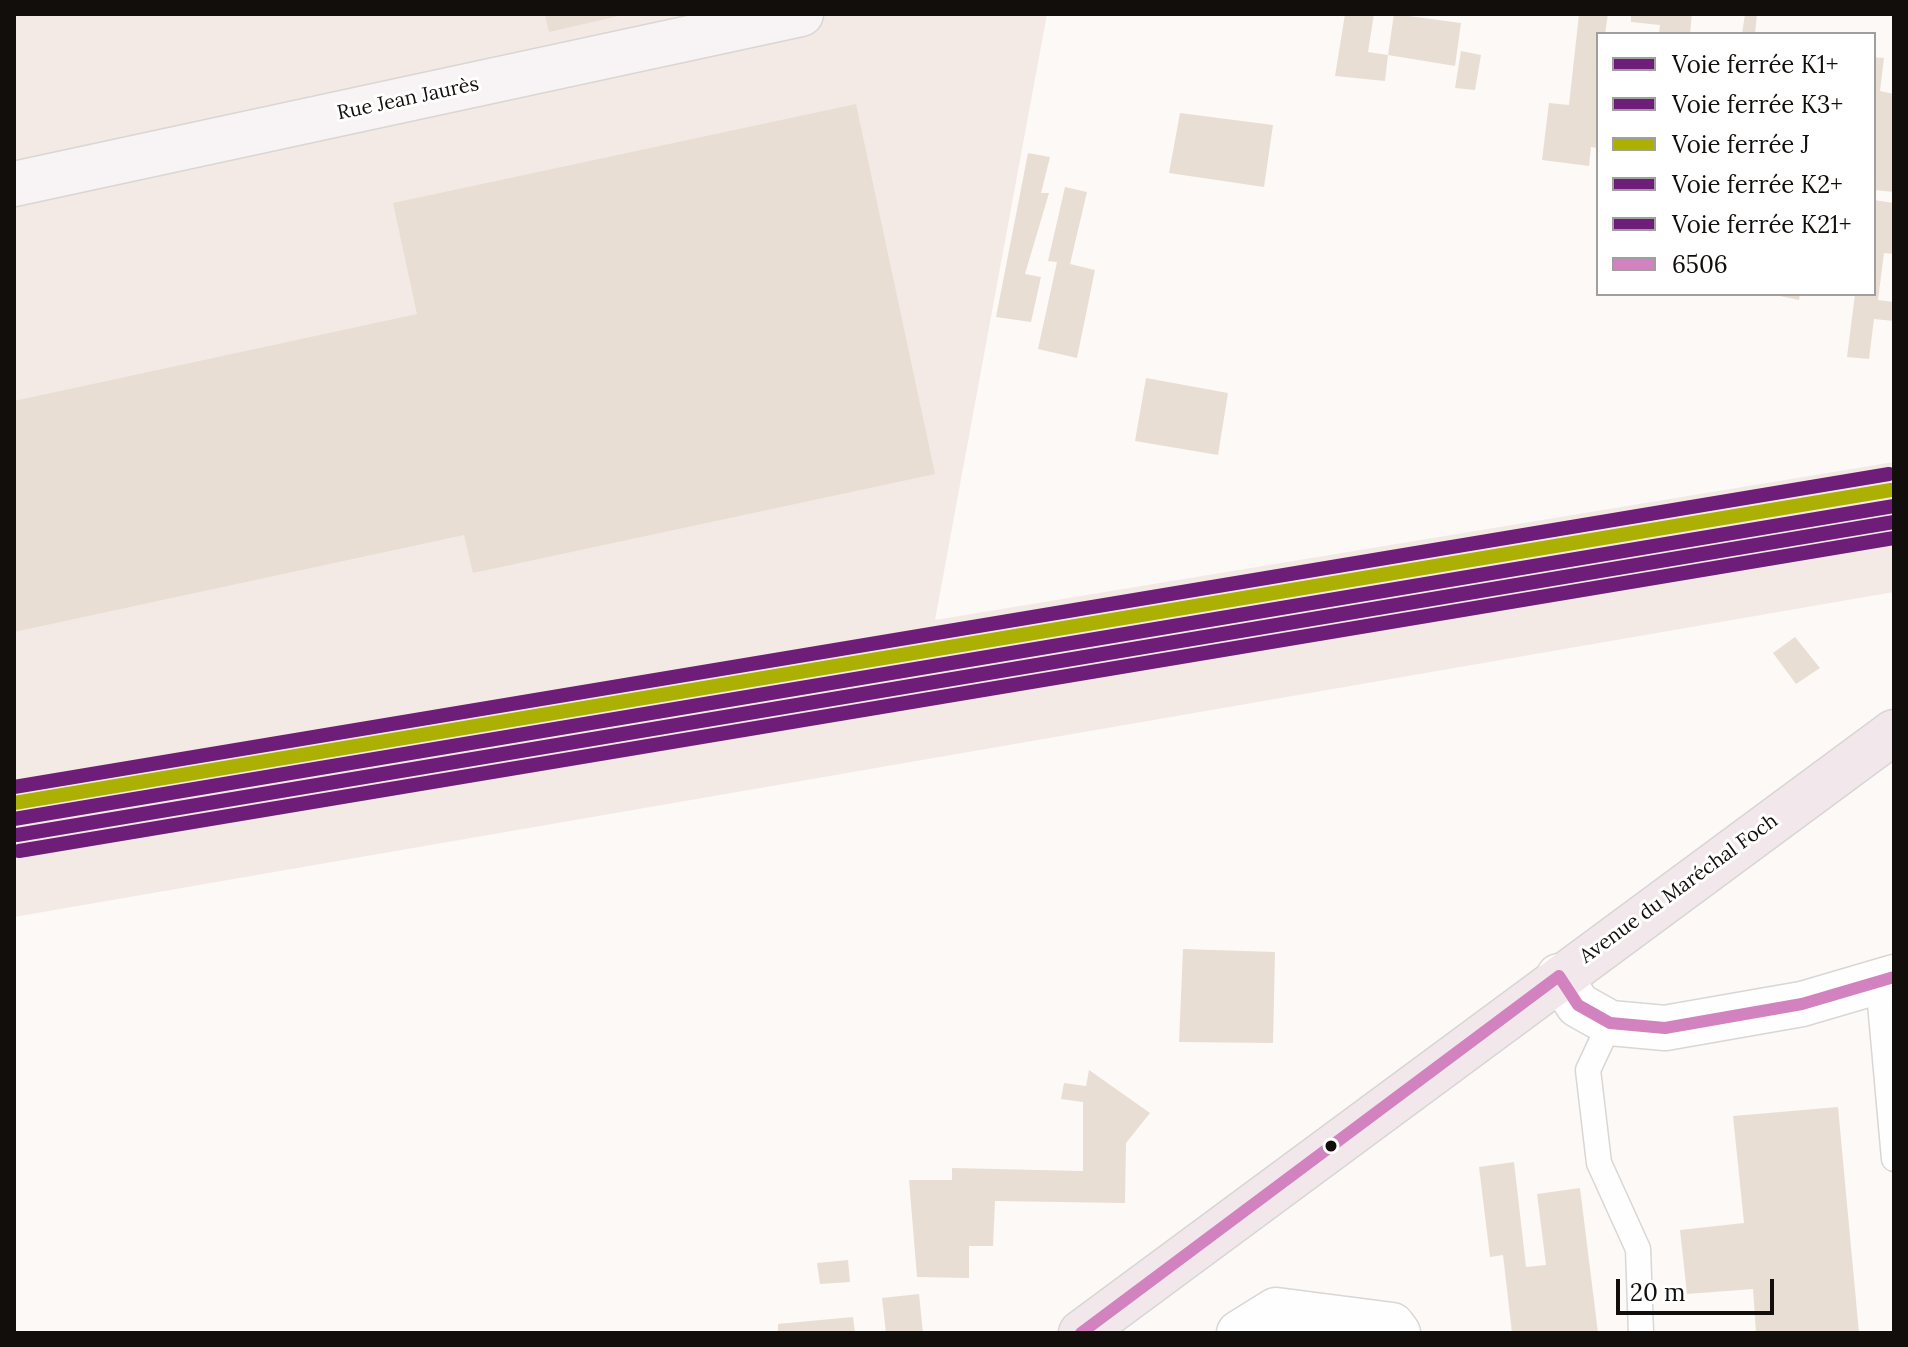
<!DOCTYPE html>
<html>
<head>
<meta charset="utf-8">
<style>
	body { margin:0 }
	#map { position:relative; width:1908px; height:1347px; overflow:hidden; background:#fcf9f7; font-family:Lora,serif }
	canvas { display:block }
	.frame { position:absolute; inset:0; border:16px solid #120e0c; pointer-events:none }
	.legend { position:absolute; left:1596px; top:32px; width:280px; height:264px; box-sizing:border-box; background:#fff; border:2px solid #a09f9e; margin:0; padding:10px 14px; list-style:none; font-size:24px; color:#120e0c }
	.legend li { display:flex; align-items:center; gap:16px; height:40px }
	.legend b { width:40px; border:2px solid #a09f9e }
	.scale { position:absolute; left:1616px; top:1279px; width:158px; height:36px; box-sizing:border-box; border:4px solid #120e0c; border-top:0; padding-left:10px; font-size:24px; line-height:28px; white-space:nowrap; color:#120e0c; -webkit-text-stroke:6px #fff; paint-order:stroke }
</style>
</head>
<body>
<div id="map">
<canvas width="1908" height="1347"></canvas>
<div class="frame"></div>
<ul class="legend">
<li><b style="height:10px;background:#6e1e78"></b>Voie ferrée K1+</li>
<li><b style="height:10px;background:#6e1e78"></b>Voie ferrée K3+</li>
<li><b style="height:10px;background:#abb002"></b>Voie ferrée J</li>
<li><b style="height:10px;background:#6e1e78"></b>Voie ferrée K2+</li>
<li><b style="height:10px;background:#6e1e78"></b>Voie ferrée K21+</li>
<li><b style="height:10px;background:#d282be"></b>6506</li>
</ul>
<div class="scale">20 m</div>
</div>
<script>
const ctx = document.querySelector('canvas').getContext('2d');
ctx.lineJoin = 'round';
function fillPath(path, color) { ctx.fillStyle = color; ctx.fill(path, 'evenodd'); }
const toPath = rows => new Path2D(rows.map(r => 'M' + r).join(''));
function trace(path, color, width, dash) { ctx.strokeStyle = color; ctx.lineWidth = width; ctx.lineCap = dash ? 'butt' : 'round'; ctx.setLineDash(dash || []); ctx.stroke(path); }
function drawText(font, color, halo, rows, align = 'center') {
  ctx.font = font + ' Lora,serif'; ctx.lineWidth = 6; ctx.setLineDash([]); ctx.textBaseline = 'middle'; ctx.strokeStyle = halo; ctx.fillStyle = color; for (const [text, x, y, turn = 0] of rows) {
    ctx.save(); ctx.translate(x, y); ctx.rotate((+turn || 0) * Math.PI / 180); ctx.textAlign = isNaN(turn) ? turn : align; if (halo) ctx.strokeText(text, 0, 0); ctx.fillText(text, 0, 0); ctx.restore();
  }
}
const built = toPath([
	[14,14,1047,14,935,620,1894,462,1894,592,14,917]
]);
const building = toPath([
	[545,14,622,14,623,15,549,32],
	[1345,14,1374,14,1368,52,1388,55,1385,81,1335,76],
	[1394,14,1461,23,1455,66,1388,55],
	[1579,14,1608,14,1605,34,1598,34,1598,148,1591,147,1589,166,1542,160,1549,103,1569,105],
	[1631,14,1692,14,1690,34,1659,33,1660,25,1631,22],
	[1745,14,1757,14,1755,34,1742,34],
	[1461,51,1481,55,1475,90,1455,88],
	[1874,57,1884,58,1880,91,1894,94,1894,192,1874,190],
	[856,104,935,474,473,573,464,535,14,632,14,401,417,314,393,203],
	[1180,113,1273,125,1264,187,1169,173],
	[1028,153,1050,157,1041,193,1049,193,1025,274,1041,277,1031,322,996,317],
	[1065,187,1087,192,1070,264,1095,270,1077,358,1038,349,1057,262,1048,261],
	[1874,200,1894,203,1894,254,1884,253,1878,300,1894,302,1894,321,1874,319,1869,359,1847,357,1855,294,1874,294],
	[1770,294,1800,294,1799,300],
	[1146,378,1228,393,1218,455,1135,441],
	[1795,637,1820,668,1796,684,1773,653],
	[1183,949,1275,952,1273,1043,1179,1042],
	[1089,1070,1150,1113,1126,1143,1125,1203,995,1201,993,1246,969,1246,969,1278,917,1277,909,1180,952,1180,952,1168,1083,1171,1083,1102,1061,1099,1064,1083,1086,1086],
	[1838,1107,1859,1333,1756,1333,1753,1289,1687,1294,1680,1230,1744,1223,1733,1116],
	[1514,1162,1526,1267,1546,1265,1537,1194,1580,1188,1598,1333,1512,1333,1503,1255,1490,1257,1479,1167],
	[848,1260,850,1282,820,1284,817,1263],
	[919,1294,923,1333,886,1333,882,1298],
	[853,1317,855,1333,778,1333,778,1324]
]);
const lane = toPath([
	[1878,981,1894,1159],
	[1610,1023,1588,1070,1599,1163,1638,1249,1641,1333]
]);
const street = toPath([
	[1559,976,1578,1005,1610,1023,1665,1028,1802,1004,1894,977],
	[1239,1333,1276,1310,1392,1325,1398,1333]
]);
const secondary = toPath([
	[14,184,801,14]
]);
const primary = toPath([
	[1081,1333,1894,732]
]);
const bus1 = toPath([
	[1081,1333,1559,976,1578,1005,1610,1023,1665,1028,1802,1004,1894,977]
]);
const rail1 = toPath([
	[14,819,1894,506]
]);
const rail2 = toPath([
	[17,835,1894,522]
]);
const rail3 = toPath([
	[14,803,1891,490]
]);
const rail4 = toPath([
	[19,851,1894,538]
]);
const rail5 = toPath([
	[14,787,1889,474]
]);
const markers = [
	[1331,1146,7,"#120e0c"]
];
const streetNames = [
	["Rue Jean Jaurès",408,99,-12],
	["Avenue du Maréchal Foch",1679,889,-36]
];
fillPath(built, '#f4eae5');
fillPath(building, '#e9ded4');
trace(lane, '#d9d6d4', 27);
trace(street, '#d9d6d4', 47);
trace(secondary, '#d9d6d4', 47);
trace(primary, '#d8d6d5', 47);
trace(lane, '#fffefe', 24);
trace(street, '#fffefe', 44);
trace(secondary, '#f8f3f4', 44);
trace(primary, '#f2e8eb', 44);
trace(bus1, '#d282be', 12);
trace(rail1, '#6e1e78', 14);
trace(rail2, '#6e1e78', 14);
trace(rail3, '#abb002', 14);
trace(rail4, '#6e1e78', 14);
trace(rail5, '#6e1e78', 14);
for (const [x, y, r, color] of markers) { const dot = new Path2D(); dot.arc(x, y, r, 0, 2 * Math.PI); ctx.fillStyle = color; ctx.fill(dot); trace(dot, '#fff', 3); }
drawText('20px', '#120e0c', '#fff', streetNames);
</script>
</body>
</html>
